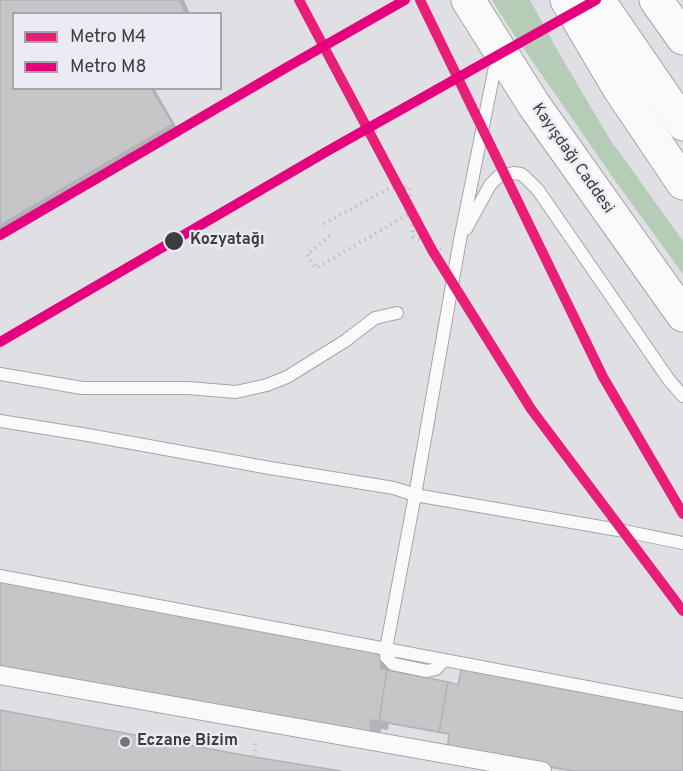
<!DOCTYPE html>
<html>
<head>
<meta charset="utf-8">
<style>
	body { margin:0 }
	#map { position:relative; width:683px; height:771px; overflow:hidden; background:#e0dfe4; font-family:Overpass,sans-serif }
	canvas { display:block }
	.legend { position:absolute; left:12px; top:12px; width:210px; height:78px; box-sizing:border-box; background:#ecebf3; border:2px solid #a6a5ab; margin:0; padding:8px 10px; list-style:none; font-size:18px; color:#3d3c3f }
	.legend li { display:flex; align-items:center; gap:12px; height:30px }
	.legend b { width:30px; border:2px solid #a6a5ab }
</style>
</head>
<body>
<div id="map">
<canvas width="683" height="771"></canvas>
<ul class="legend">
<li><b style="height:8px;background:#e91e76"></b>Metro M4</li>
<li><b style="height:8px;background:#e5007d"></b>Metro M8</li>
</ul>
</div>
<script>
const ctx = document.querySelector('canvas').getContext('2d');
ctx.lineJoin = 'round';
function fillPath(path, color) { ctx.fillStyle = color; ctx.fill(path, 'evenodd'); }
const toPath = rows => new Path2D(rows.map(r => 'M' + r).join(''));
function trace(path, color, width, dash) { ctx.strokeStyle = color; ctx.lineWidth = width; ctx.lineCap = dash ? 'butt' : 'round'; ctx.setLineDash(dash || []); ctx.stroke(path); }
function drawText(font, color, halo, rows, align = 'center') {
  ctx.font = font + ' Overpass,sans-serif'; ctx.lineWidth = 4.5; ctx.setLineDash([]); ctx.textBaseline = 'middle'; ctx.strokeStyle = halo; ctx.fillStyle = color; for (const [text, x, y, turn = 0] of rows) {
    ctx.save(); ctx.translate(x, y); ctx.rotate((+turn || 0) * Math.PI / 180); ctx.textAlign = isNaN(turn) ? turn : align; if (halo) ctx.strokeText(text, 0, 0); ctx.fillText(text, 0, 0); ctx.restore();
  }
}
const green = toPath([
	[492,0,530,0,555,46,609,138,683,241,683,274,616,182,506,23]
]);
const shadow = toPath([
	[0,0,184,0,190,14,14,14,14,88,154,88,181,135,0,241],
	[0,583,392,662,390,672,460,687,683,712,683,771,569,771,451,751,450,735,389,724,388,730,381,729,378,746]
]);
const building = toPath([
	[0,0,180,0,185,14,14,14,14,88,151,88,173,124,0,225,0,0],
	[0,582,383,651,380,669,387,670,379,721,371,720,369,737,0,669,0,582],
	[462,666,683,711,683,771,575,771,447,750,449,734,439,732,448,682,458,685,462,666],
	[387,670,448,682,439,732,379,721,387,670],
	[0,710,254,757,341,771,0,771,0,710]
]);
const path = toPath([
	[324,224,389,188,409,187,413,237,441,249],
	[330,236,307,254,316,268,411,213],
	[404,727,411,684],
	[254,757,256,740]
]);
const service = toPath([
	[466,229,490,185,499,176,513,173,521,174,526,178,538,190,669,380,683,396],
	[0,374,82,388,188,388,236,392,267,385,287,377,345,341,375,318,397,313],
	[0,421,88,435,270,468,394,488,415,495,624,531,683,543],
	[0,576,683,705],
	[444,660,436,669,427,671,393,664,386,657,386,649,415,495,460,240,497,57]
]);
const pedestrian = toPath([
	[0,675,542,771]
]);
const primary = toPath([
	[468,0,534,105,683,315]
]);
const trunk = toPath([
	[598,0,683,124],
	[656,0,683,38]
]);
const motorway = toPath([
	[567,0,619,88,683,183]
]);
const metro1 = toPath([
	[299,0,432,250,531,409,683,611],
	[420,0,603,377,683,514]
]);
const metro2 = toPath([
	[0,235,289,66,405,0],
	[0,342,331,149,596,0]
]);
const markers = [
	[174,241,10,"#3d3c3f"],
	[125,742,6,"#767579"]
];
const streetNames = [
	["Kayışdağı Caddesi",572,159,55]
];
const stopNames = [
	["Kozyatağı",190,241]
];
const poiNames = [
	["Eczane Bizim",137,742]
];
fillPath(green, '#b5cdb6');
fillPath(shadow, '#0003');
fillPath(building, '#c6c6c9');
trace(building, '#b3b2b6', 1.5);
trace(service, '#a6a6a9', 14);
trace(pedestrian, '#a6a6a9', 20);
trace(primary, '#a6a6a9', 35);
trace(trunk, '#a6a6a9', 35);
trace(motorway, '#a6a6a9', 35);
trace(path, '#c1c0c2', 4, [1.5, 4.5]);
trace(service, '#fafafb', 12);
trace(pedestrian, '#fafafb', 18);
trace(primary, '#fafafb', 33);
trace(trunk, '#fafafb', 33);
trace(motorway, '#fafafb', 33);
trace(metro1, '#e91e76', 10);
trace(metro2, '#e5007d', 10);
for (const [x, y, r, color] of markers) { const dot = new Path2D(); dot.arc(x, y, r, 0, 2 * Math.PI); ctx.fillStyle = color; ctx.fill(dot); trace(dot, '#ecebf3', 2); }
drawText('16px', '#3d3c3f', '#ecebf3', streetNames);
drawText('bold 16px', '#3d3c3f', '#ecebf3', stopNames, 'left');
drawText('bold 16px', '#3d3c3f', '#ecebf3', poiNames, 'left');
</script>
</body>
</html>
